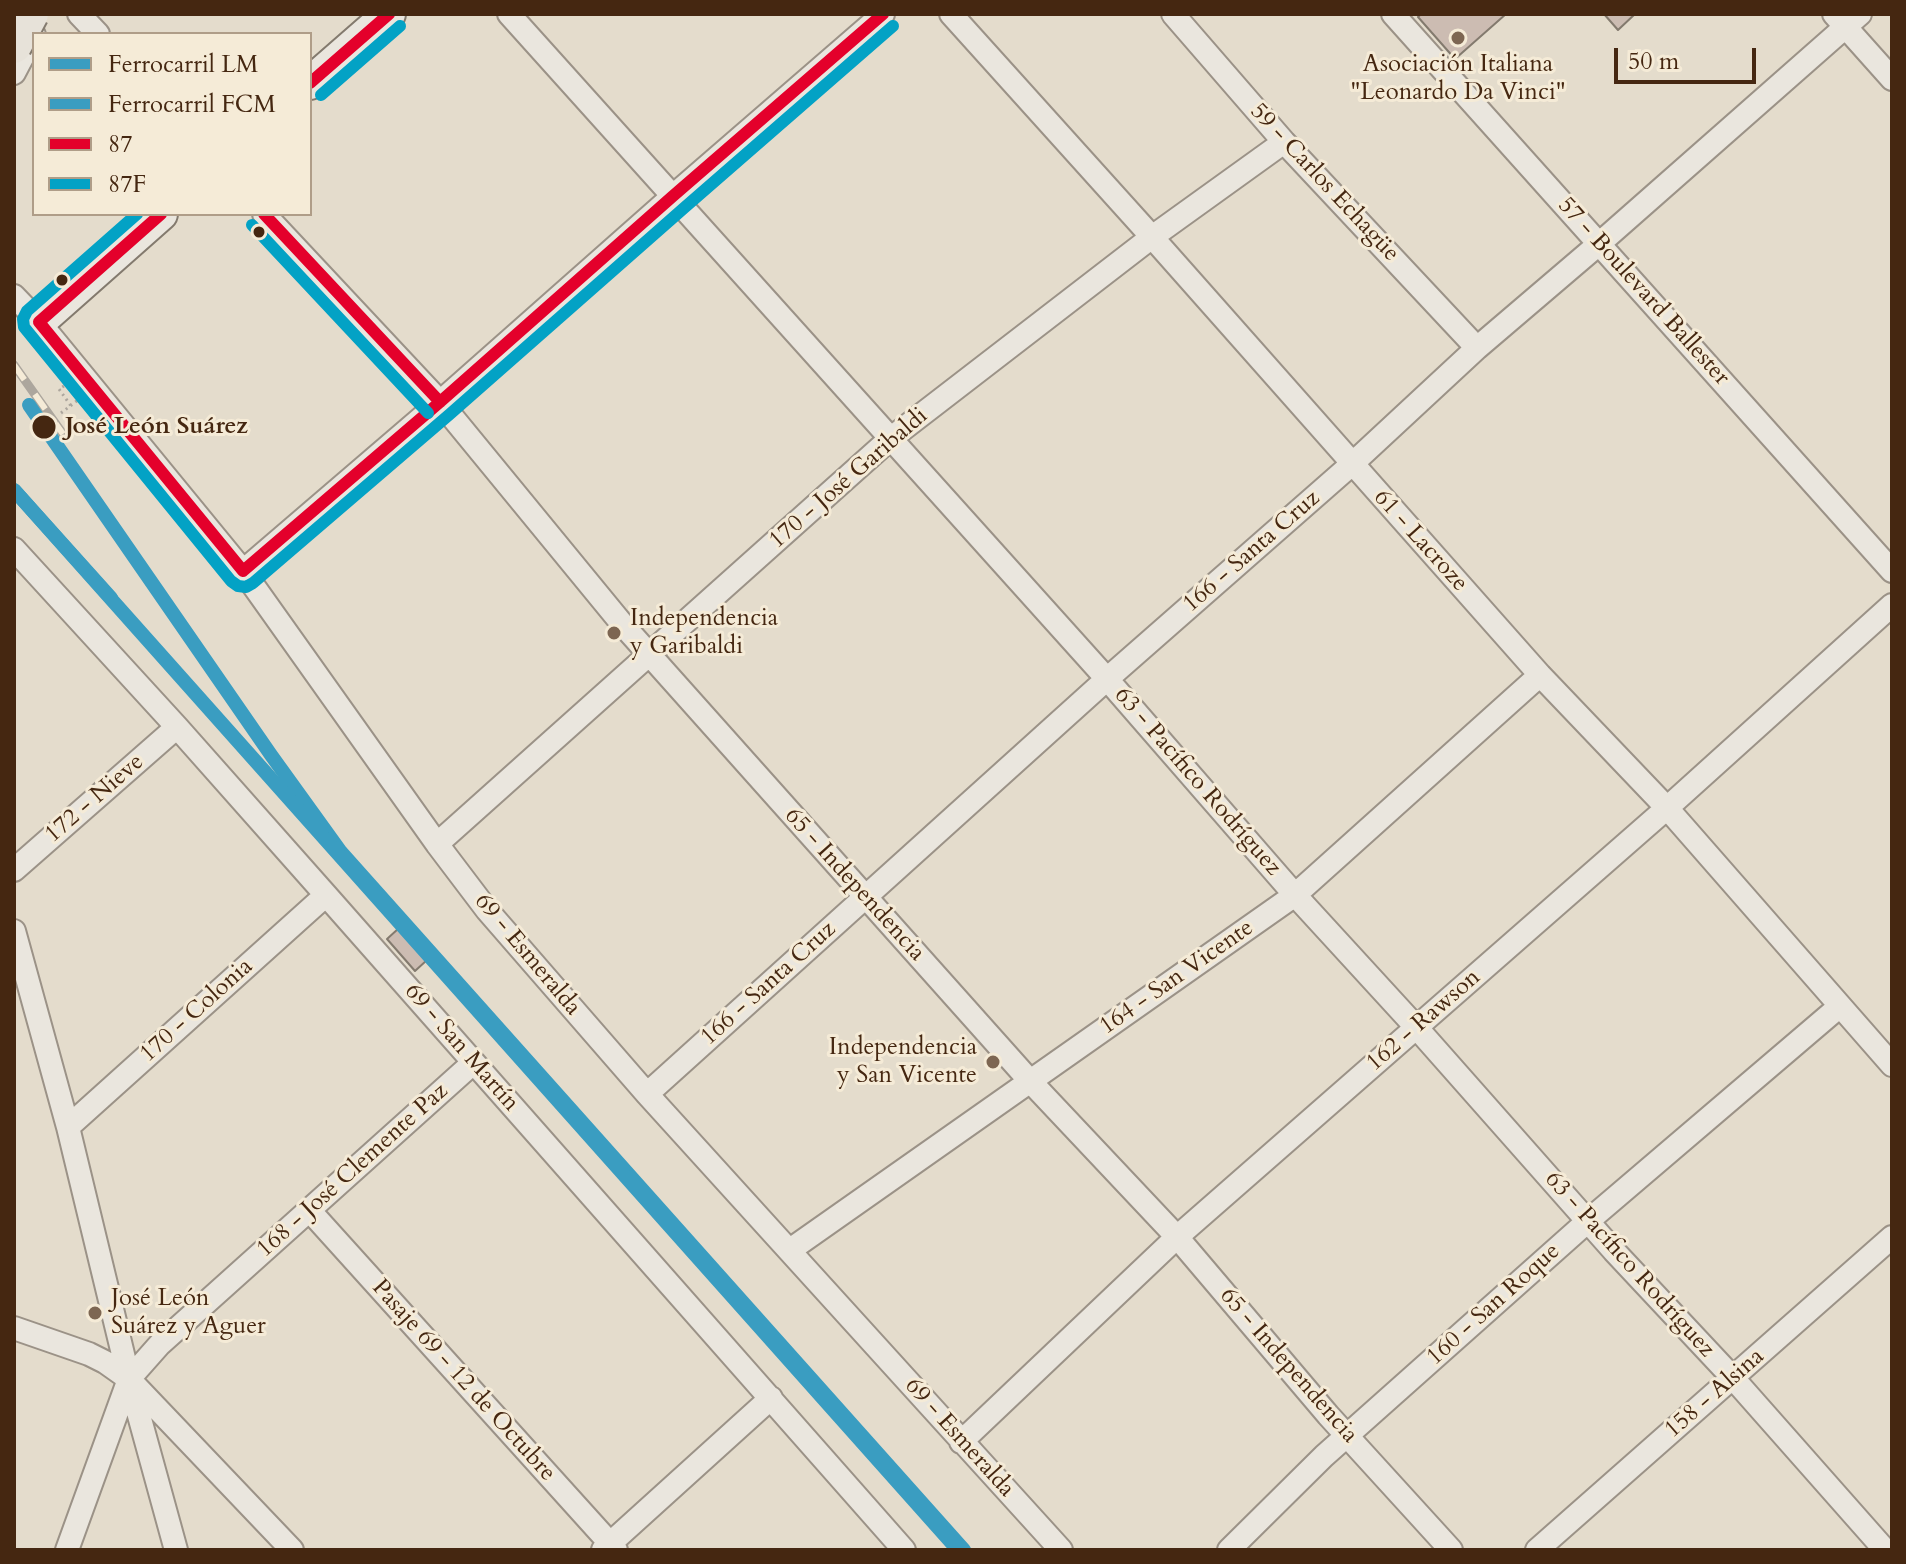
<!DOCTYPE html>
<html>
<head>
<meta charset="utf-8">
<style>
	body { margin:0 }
	#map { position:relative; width:1906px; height:1564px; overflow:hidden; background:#e4dccc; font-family:Cardo,serif }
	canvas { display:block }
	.frame { position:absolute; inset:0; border:16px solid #452711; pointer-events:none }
	.legend { position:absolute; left:32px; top:32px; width:280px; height:184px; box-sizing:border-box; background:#f5ebd7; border:2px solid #af9d88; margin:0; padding:10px 14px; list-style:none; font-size:24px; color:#452711 }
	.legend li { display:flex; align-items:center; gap:16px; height:40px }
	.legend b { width:40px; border:2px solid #af9d88 }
	.scale { position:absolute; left:1614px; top:48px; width:142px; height:36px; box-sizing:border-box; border:4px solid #452711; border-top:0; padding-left:10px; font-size:24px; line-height:28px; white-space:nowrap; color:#452711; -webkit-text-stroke:6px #f5ebd7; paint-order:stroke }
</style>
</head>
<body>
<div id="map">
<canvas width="1906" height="1564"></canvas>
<div class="frame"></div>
<ul class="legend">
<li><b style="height:10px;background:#3a9dc1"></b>Ferrocarril LM</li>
<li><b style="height:10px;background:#3a9dc1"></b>Ferrocarril FCM</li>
<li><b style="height:10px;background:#e4002b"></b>87</li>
<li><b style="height:10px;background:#03a2c5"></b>87F</li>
</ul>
<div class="scale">50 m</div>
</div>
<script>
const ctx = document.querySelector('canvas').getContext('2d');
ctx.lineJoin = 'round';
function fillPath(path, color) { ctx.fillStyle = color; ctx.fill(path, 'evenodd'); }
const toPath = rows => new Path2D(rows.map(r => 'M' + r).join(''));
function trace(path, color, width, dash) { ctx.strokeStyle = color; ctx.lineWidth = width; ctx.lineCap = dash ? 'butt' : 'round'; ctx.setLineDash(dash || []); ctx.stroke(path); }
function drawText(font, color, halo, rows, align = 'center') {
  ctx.font = font + ' Cardo,serif'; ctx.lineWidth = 6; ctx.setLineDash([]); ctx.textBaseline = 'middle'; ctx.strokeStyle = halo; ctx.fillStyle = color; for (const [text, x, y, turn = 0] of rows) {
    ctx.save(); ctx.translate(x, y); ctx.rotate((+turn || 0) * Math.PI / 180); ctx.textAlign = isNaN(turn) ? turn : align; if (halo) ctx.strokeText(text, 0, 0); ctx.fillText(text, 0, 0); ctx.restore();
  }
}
const building = toPath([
	[1421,14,1506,14,1455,59,1418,17,1421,14],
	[1604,14,1635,14,1618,30,1604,14],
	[399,928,427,960,415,971,387,939,399,928]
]);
const path = toPath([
	[64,386,59,389,71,406],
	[61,413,78,400]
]);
const street = toPath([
	[79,14,98,34],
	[509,14,1107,679,1295,895,1416,1027,1614,1251,1733,1378,1885,1550],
	[951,14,1152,237,1540,675,1667,808,1892,1065],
	[1173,14,1284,142,1477,348],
	[1393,14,1892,571],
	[1834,14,1892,79],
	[14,73,34,35],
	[264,214,440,402,623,625,1030,1081,1177,1237,1328,1415,1451,1550],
	[14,296,39,322,243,571,437,844,487,910,647,1094,1061,1550],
	[14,549,177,727,326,895,904,1550],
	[243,571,440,402,673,196,883,14],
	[437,844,890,439,1152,237,1284,142],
	[14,870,177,727],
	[14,931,68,1127,129,1379,176,1550],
	[647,1094,1107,679,1352,464,1477,348,1600,243,1860,14],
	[68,1127,326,895],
	[310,1211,616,1550],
	[790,1250,1295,895,1540,675],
	[14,1328,89,1354,105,1362,129,1379,292,1550],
	[961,1442,1177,1237,1667,808,1892,605],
	[67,1550,129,1379,160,1344,473,1063],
	[603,1550,771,1398],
	[1229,1550,1324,1456,1588,1221,1840,1006],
	[1537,1550,1892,1237]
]);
const secondary = toPath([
	[310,83,389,14],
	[39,322,161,214]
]);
const rail = toPath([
	[14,365,63,434]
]);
const primaryBridge = toPath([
	[14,46,31,14]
]);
const bus1 = toPath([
	[310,83,389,14],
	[161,214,39,322,243,571,440,402,673,196,883,14],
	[264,214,440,402]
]);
const bus2 = toPath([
	[321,95,400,26],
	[137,214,27,311,23,319,24,327,231,581,238,586,246,587,253,583,450,414,684,208,893,26],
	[252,225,428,413]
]);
const rail1 = toPath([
	[29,405,271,755,341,852,964,1550],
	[14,490,111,598]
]);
const rail2 = toPath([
	[14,490,958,1550]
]);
const markers = [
	[1458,38,8,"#7d6652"],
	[259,232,7,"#452711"],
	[62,280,7,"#452711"],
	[44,427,13,"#452711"],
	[614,633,8,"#7d6652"],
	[993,1062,8,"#7d6652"],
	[95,1313,8,"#7d6652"]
];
const poiNames = [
	["Asociación Italiana",1458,65,"center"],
	["\"Leonardo Da Vinci\"",1458,93,"center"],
	["Independencia",630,619],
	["y Garibaldi",630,647],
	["Independencia",977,1048,"right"],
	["y San Vicente",977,1076,"right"],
	["José León",111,1299],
	["Suárez y Aguer",111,1327]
];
const streetNames = [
	["59 - Carlos Echagüe",1324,183,47],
	["57 - Boulevard Ballester",1643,292,48],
	["170 - José Garibaldi",849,479,-41],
	["61 - Lacroze",1420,541,48],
	["166 - Santa Cruz",1252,552,-41],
	["63 - Pacífico Rodríguez",1197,782,49],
	["172 - Nieve",95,799,-41],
	["65 - Independencia",854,885,48],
	["69 - Esmeralda",527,955,50],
	["164 - San Vicente",1177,978,-35],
	["166 - Santa Cruz",769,984,-42],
	["170 - Colonia",197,1011,-42],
	["162 - Rawson",1424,1021,-41],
	["69 - San Martín",461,1048,49],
	["168 - José Clemente Paz",353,1171,-42],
	["63 - Pacífico Rodríguez",1629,1265,48],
	["160 - San Roque",1494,1305,-42],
	["65 - Independencia",1288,1366,49],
	["Pasaje 69 - 12 de Octubre",463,1381,48],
	["158 - Alsina",1715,1394,-41],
	["69 - Esmeralda",959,1438,48]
];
const stopNames = [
	["José León Suárez",65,427]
];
fillPath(building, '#ccbcb2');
trace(building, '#837a6e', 2);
trace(street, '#9b9287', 26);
trace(secondary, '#837a6e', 36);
trace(path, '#aca69d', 3, [2, 4]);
trace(street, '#eae6de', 22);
trace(secondary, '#eae6de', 32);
trace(rail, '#aca69d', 9);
trace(rail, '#f5ebd7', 6, [18]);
trace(primaryBridge, '#837a6e', 38, []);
trace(primaryBridge, '#e7e2d9', 34);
trace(bus1, '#e4002b', 12);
trace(bus2, '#03a2c5', 12);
trace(rail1, '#3a9dc1', 14);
trace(rail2, '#3a9dc1', 14);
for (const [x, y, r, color] of markers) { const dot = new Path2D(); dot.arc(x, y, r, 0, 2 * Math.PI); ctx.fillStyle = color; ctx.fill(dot); trace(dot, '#f5ebd7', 3); }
drawText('24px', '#452711', '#f5ebd7', poiNames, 'left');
drawText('24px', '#452711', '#f5ebd7', streetNames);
drawText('bold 24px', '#452711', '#f5ebd7', stopNames, 'left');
</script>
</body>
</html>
